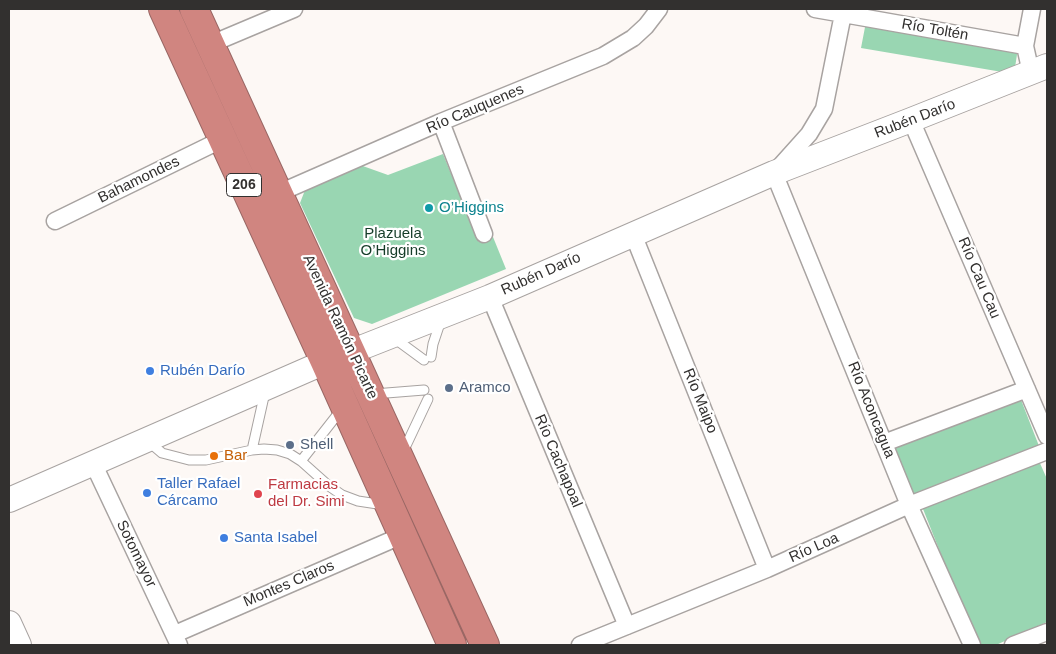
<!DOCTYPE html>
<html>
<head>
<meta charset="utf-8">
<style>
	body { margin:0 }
	#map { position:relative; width:1056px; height:654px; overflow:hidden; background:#fdf8f5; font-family:Helvetica,sans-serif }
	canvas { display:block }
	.frame { position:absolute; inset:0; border:10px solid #32302f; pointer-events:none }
</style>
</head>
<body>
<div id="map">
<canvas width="1056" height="654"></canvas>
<div class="frame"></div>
</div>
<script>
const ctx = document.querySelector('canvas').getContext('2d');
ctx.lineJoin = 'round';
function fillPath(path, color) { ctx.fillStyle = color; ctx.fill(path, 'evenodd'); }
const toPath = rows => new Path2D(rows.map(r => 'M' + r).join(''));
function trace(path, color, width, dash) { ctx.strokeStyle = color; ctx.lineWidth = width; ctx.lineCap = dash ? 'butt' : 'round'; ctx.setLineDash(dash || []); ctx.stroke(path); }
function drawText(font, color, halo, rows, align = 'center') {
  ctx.font = font + ' Helvetica,sans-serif'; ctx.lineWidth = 4.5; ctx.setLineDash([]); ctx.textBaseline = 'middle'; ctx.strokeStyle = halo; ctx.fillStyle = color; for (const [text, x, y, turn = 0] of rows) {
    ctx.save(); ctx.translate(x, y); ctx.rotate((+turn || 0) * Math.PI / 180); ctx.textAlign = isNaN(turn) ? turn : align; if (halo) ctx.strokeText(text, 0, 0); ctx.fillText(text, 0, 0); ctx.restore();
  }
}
const green = toPath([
	[866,22,1018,48,1014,74,861,48],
	[443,154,479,242,493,237,506,269,372,324,354,318,300,203,307,185,360,165,388,175],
	[1016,387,1039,446,913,496,889,437],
	[1039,461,1047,479,1047,622,996,645,977,645,923,509]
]);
const lane = toPath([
	[394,338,424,360],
	[431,357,433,344,441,320],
	[374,394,424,390],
	[148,441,162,453,189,460,206,460,252,450,264,449,277,450,290,454,301,461,329,486,342,495,358,501,384,505],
	[252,450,265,392],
	[403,452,428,399],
	[301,461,341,410]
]);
const street = toPath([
	[815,9,1025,46],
	[844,9,824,109,809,134,774,173,909,505,972,645],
	[211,44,294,9],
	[1031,73,1025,46,1032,9],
	[911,120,1047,436],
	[441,122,484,234],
	[279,193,441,122,603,56,633,38,646,26,659,9],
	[55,221,223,139],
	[633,234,767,569],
	[490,297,627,626],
	[884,443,1027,389],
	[93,463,179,645],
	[175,634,403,535],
	[580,645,767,569,909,505,1047,451],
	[1013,645,1047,632]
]);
const secondary = toPath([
	[9,500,325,362,490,297,774,173,911,120,1047,66],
	[9,623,19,645]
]);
const highway = toPath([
	[163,9,325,362,452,645],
	[194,9,485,645]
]);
const markers = [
	[429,208,5,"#0f9aa8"],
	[150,371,5,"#3f7fe0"],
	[449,388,5,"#5c6f8a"],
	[290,445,5,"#5c6f8a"],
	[214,456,5,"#e8710a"],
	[147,493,5,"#3f7fe0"],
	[258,494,5,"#e0444e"],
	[224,538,5,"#3f7fe0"]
];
const shields = [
	[244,185,35]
];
const shieldNames = [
	["206",244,185]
];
const streetNames = [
	["Río Toltén",935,30,10],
	["Río Cauquenes",475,109,-23],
	["Rubén Darío",915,119,-21],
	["Bahamondes",139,180,-26],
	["Rubén Darío",541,274,-24],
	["Río Cau Cau",979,278,67],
	["Avenida Ramón Picarte",340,327,65],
	["Río Maipo",700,401,68],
	["Río Aconcagua",871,410,68],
	["Río Cachapoal",558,461,67],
	["Río Loa",814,548,-24],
	["Sotomayor",136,554,64],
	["Montes Claros",289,584,-23]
];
const cultureNames = [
	["O’Higgins",439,208]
];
const parkNames = [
	["Plazuela",393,234],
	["O’Higgins",393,251]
];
const shopNames = [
	["Rubén Darío",160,371],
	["Taller Rafael",157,484],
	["Cárcamo",157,501],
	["Santa Isabel",234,538]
];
const serviceNames = [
	["Aramco",459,388],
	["Shell",300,445]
];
const foodNames = [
	["Bar",224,456]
];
const healthNames = [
	["Farmacias",268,485],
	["del Dr. Simi",268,502]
];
fillPath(green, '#99d6b2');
trace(lane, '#a8a3a1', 11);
trace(street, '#a8a3a1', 19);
trace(secondary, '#a8a3a1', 26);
trace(highway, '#996764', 30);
trace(lane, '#fff', 9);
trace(street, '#fff', 16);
trace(secondary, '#fff', 24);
trace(highway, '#d08580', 28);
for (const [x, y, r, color] of markers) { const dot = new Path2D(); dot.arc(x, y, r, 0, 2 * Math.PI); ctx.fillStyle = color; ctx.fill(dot); trace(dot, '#fff', 2); }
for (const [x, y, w] of shields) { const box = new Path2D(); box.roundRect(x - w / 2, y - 11.5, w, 23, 4); ctx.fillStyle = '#fff'; ctx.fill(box); trace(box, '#32302f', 1); }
drawText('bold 14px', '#32302f', null, shieldNames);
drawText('15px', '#32302f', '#fff', streetNames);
drawText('15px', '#0d838f', '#fff', cultureNames, 'left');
drawText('15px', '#153c28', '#fff', parkNames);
drawText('15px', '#366cbe', '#fff', shopNames, 'left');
drawText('15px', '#4e5e75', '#fff', serviceNames, 'left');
drawText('15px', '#c56008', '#fff', foodNames, 'left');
drawText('15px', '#be3a42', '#fff', healthNames, 'left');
</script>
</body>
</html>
